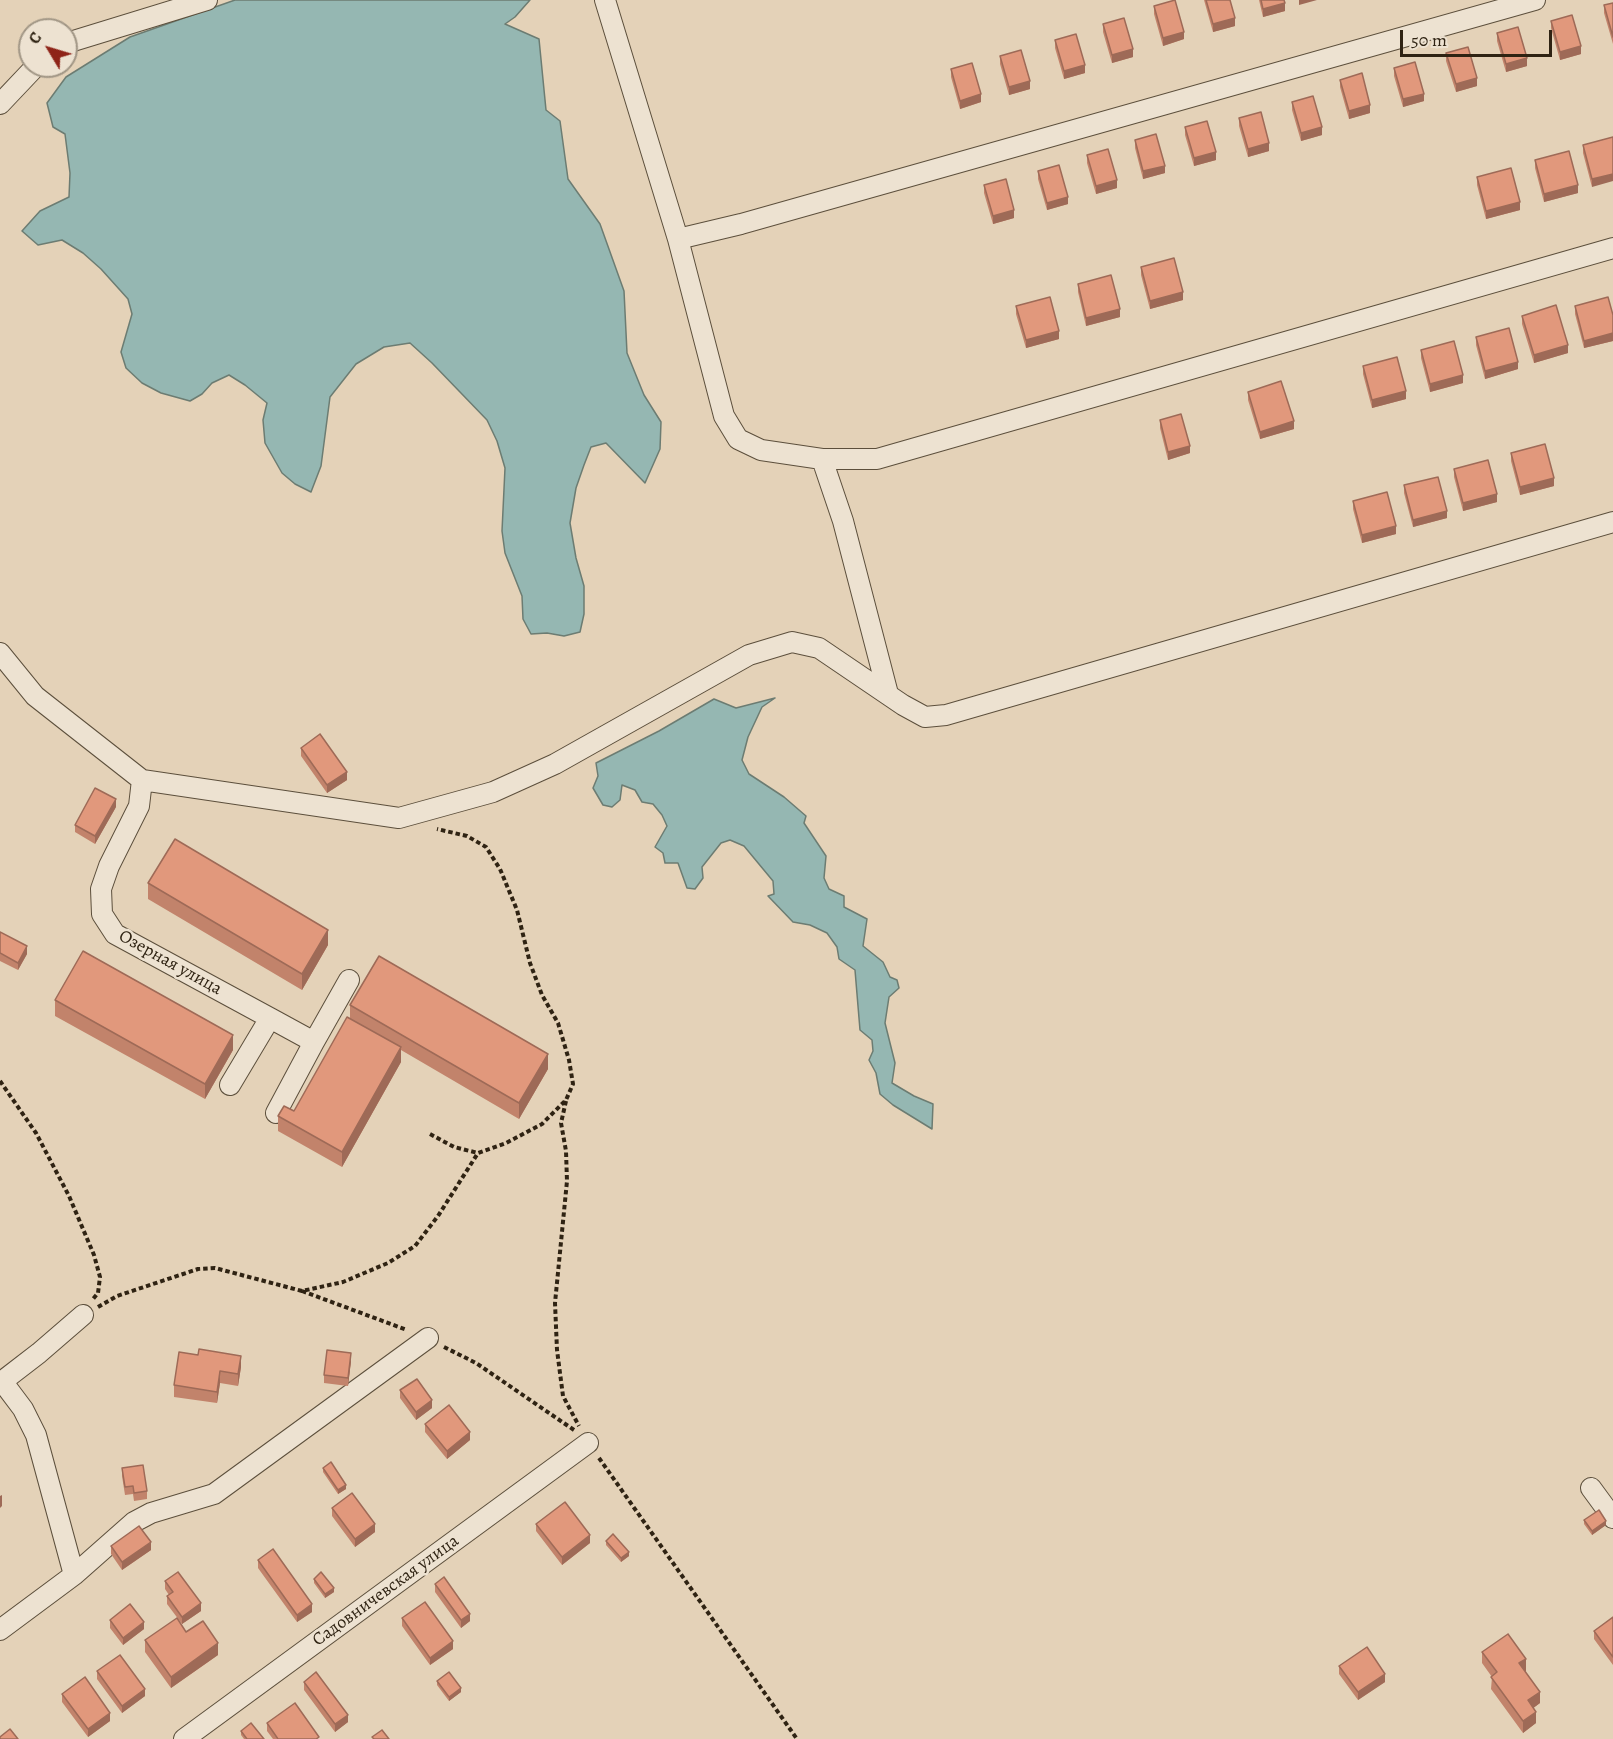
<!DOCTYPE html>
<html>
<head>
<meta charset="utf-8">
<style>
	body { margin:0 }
	#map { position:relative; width:1613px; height:1739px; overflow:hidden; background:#e4d2b8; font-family:Alegreya,serif }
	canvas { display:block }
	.north { position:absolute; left:18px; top:18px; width:60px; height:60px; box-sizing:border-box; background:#ede2d1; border:2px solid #a19685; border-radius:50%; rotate:308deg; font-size:16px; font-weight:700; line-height:24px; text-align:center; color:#2f2313 }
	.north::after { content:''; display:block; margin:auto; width:21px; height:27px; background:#8f2418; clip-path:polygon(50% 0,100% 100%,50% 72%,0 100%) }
	.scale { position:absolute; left:1400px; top:30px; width:152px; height:27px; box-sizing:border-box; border:3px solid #2f2313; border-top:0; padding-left:8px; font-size:18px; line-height:21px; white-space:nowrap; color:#2f2313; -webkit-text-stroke:4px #ede2d1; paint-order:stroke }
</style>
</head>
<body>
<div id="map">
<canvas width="1613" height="1739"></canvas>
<div class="north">С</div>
<div class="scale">50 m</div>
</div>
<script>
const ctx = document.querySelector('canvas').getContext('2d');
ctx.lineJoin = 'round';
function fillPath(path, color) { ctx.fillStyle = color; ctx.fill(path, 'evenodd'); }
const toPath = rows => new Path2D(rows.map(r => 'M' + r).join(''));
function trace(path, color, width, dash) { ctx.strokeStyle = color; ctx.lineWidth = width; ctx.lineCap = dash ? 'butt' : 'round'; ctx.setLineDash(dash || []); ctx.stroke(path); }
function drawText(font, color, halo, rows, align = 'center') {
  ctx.font = font + ' Alegreya,serif'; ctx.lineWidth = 5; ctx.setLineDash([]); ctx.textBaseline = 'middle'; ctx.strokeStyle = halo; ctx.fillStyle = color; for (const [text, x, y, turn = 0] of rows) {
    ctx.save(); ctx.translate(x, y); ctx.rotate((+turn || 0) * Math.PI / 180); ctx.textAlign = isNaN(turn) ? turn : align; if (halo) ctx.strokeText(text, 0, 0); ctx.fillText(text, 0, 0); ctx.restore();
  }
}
const water = toPath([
	[235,0,530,0,515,17,505,24,539,39,546,110,560,121,568,179,600,224,624,291,627,353,644,395,661,422,660,449,645,483,606,443,591,447,584,465,576,488,570,523,576,558,584,586,584,614,580,632,564,636,547,633,531,634,523,619,522,596,505,553,502,531,505,468,497,441,487,420,432,363,410,343,384,347,356,364,330,397,321,466,311,492,295,484,282,473,265,443,263,420,267,403,245,385,229,375,212,383,202,394,190,401,161,393,142,383,126,368,121,352,132,314,128,299,101,269,83,253,62,240,38,245,22,231,40,211,69,197,70,173,65,134,53,127,47,103,66,77,130,37,235,0],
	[775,698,762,707,748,737,742,760,749,774,784,797,806,816,804,823,826,856,824,878,829,889,844,896,844,907,867,919,863,946,883,962,890,977,897,980,899,988,889,997,885,1023,895,1063,892,1083,914,1096,933,1104,932,1129,893,1105,880,1094,876,1073,869,1060,873,1051,872,1040,860,1030,855,970,839,959,837,947,827,933,810,925,793,922,768,896,774,894,773,881,744,846,730,840,721,843,702,867,703,878,695,889,687,888,678,863,665,863,663,853,655,847,667,826,662,815,653,804,642,802,635,790,622,785,620,800,612,807,603,805,593,788,598,776,596,763,659,731,714,699,736,708,775,698]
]);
const path = toPath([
	[0,1081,36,1133,69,1196,94,1255,100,1277,98,1293,93,1299],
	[566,1101,561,1123,566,1151,567,1181,555,1303,557,1350,563,1396,579,1426],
	[430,1134,454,1147,478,1153,506,1143,542,1124,566,1100,573,1084,569,1060,558,1023,542,995,530,963,517,910,500,869,486,847,467,836,437,829],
	[302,1291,407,1330],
	[98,1307,117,1296,198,1269,215,1268,302,1291,343,1282,388,1263,415,1246,438,1216,478,1153],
	[444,1347,476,1363,574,1430],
	[599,1458,797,1739]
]);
const minor = toPath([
	[605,0,678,239,724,416,738,439,761,450,822,459,843,521,888,694],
	[66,45,70,42,207,0],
	[0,104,36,66],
	[678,239,741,224,1535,0],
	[822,459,877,459,1613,248],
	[0,653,35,696,142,780,399,818,493,792,555,764,749,655,792,642,819,648,903,705,925,717,946,715,1613,522],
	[142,780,139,806,109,866,101,889,102,914,115,934,270,1018,230,1085],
	[270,1018,314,1042,349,980],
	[276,1113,314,1042],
	[0,1383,39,1353,83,1315],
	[1591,1488,1613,1518],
	[74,1575,134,1522,151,1513,214,1494,428,1338],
	[0,1630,74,1575,36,1435,23,1409,2,1381],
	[184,1739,588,1443]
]);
const wall = toPath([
	[1204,0,1230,0,1235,26,1213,32],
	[1259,0,1284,0,1285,11,1263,17],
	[1613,3,1613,44,1604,13,1604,5],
	[1154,6,1184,39,1163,46,1154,14],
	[1551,21,1581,54,1560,60,1551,28],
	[1103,24,1133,57,1112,63,1103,32],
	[1497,33,1527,66,1506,72,1497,41],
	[1055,40,1085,73,1064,79,1055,48],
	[1446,53,1477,86,1456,92,1446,61],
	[1000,56,1030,89,1009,95,1000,64],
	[1394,68,1424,101,1403,107,1394,76],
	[951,69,981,102,960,109,951,77],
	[1340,80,1370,113,1349,119,1340,87],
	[1292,102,1322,135,1301,141,1292,110],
	[1239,118,1269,151,1248,157,1239,126],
	[1185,127,1216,160,1194,166,1185,135],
	[1613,137,1592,187,1583,153,1583,145],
	[1135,140,1165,173,1143,179,1135,148],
	[1087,155,1117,188,1096,194,1087,163],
	[1535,160,1578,193,1544,202,1535,168],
	[1038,171,1068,204,1047,210,1038,179],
	[1477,177,1520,210,1486,219,1477,185],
	[984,185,1014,218,993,224,984,193],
	[1141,267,1183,300,1150,309,1141,275],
	[1078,284,1120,317,1086,326,1078,292],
	[1016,306,1059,339,1026,348,1016,314],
	[1575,306,1613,315,1613,341,1584,348,1575,314],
	[1522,316,1568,353,1534,363,1522,324],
	[1476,337,1518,369,1485,379,1476,345],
	[1421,350,1463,383,1430,392,1421,358],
	[1363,366,1406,399,1372,408,1363,374],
	[1248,392,1294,429,1260,439,1248,400],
	[1160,420,1190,453,1168,460,1160,428],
	[1511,453,1554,486,1520,495,1511,461],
	[1454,469,1497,502,1463,511,1454,477],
	[1404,485,1447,518,1413,527,1404,493],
	[1353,501,1396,534,1362,543,1353,509],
	[301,748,347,780,327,793,301,756],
	[116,807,95,844,75,832,75,825],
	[148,883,328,945,302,990,148,899],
	[0,932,27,954,18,970,0,961],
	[55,1000,233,1050,205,1099,55,1016],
	[350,1005,548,1069,519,1119,401,1050,401,1062,342,1167,278,1131,278,1116,294,1111,350,1019],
	[198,1355,241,1367,238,1386,220,1383,217,1403,174,1397,174,1385],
	[351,1361,348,1386,324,1383,324,1375],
	[400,1390,432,1408,416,1420,400,1398],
	[425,1424,470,1440,447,1459,425,1432],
	[122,1468,147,1491,147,1499,134,1501,133,1494,125,1495,122,1476],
	[323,1468,346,1489,338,1494,323,1472],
	[332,1508,375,1532,355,1547,332,1516],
	[1584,1520,1606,1525,1592,1535,1584,1524],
	[536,1524,590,1543,562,1565,536,1531],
	[606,1541,629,1556,621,1562,606,1545],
	[111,1546,151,1550,122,1570,111,1554],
	[258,1560,312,1612,297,1622,258,1568],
	[314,1579,334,1592,325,1598,314,1583],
	[165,1581,201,1611,182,1624,167,1604,167,1596,169,1595,165,1589],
	[435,1584,470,1621,461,1628,435,1592],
	[1613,1617,1613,1665,1594,1639,1594,1631],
	[402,1618,453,1649,430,1665,402,1626],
	[110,1620,144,1629,123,1645,110,1628],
	[186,1632,218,1655,171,1688,145,1652,145,1640],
	[1482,1652,1526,1671,1525,1671,1540,1703,1533,1708,1536,1723,1523,1733,1491,1689,1492,1677,1482,1663],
	[1339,1666,1385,1682,1358,1700,1339,1674],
	[97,1671,145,1696,122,1713,97,1679],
	[437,1681,461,1692,449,1701,437,1685],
	[304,1682,348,1722,335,1732,304,1690],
	[62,1694,110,1721,88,1737,62,1702],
	[267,1723,319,1739,273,1739,267,1731],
	[241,1731,264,1739,244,1739,241,1735]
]);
const shadedWall = toPath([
	[1299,0,1317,0,1299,5],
	[1285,3,1285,11,1263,17,1263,9],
	[1235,18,1235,26,1213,32,1213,24],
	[1184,32,1184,39,1163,46,1163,38],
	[1581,46,1581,54,1560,60,1560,52],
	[1133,49,1133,57,1112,63,1112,55],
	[1527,58,1527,66,1506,72,1506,64],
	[1085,65,1085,73,1064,79,1064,71],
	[1477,78,1477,86,1456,92,1456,84],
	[1030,81,1030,89,1009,95,1009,87],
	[981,94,981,102,960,109,960,101],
	[1424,94,1424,101,1403,107,1403,99],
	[1370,105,1370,113,1349,119,1349,111],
	[1322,127,1322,135,1301,141,1301,133],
	[1269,143,1269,151,1248,157,1248,149],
	[1216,152,1216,160,1194,166,1194,158],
	[1165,166,1165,173,1143,179,1143,171],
	[1613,174,1613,181,1592,187,1592,179],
	[1117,180,1117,188,1096,194,1096,186],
	[1578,185,1578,193,1544,202,1544,194],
	[1068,197,1068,204,1047,210,1047,203],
	[1520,202,1520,210,1486,219,1486,211],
	[1014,210,1014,218,993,224,993,216],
	[1183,292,1183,300,1150,309,1150,301],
	[1120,309,1120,317,1086,326,1086,318],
	[1059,331,1059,339,1026,348,1026,340],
	[1613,333,1613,341,1584,348,1584,341],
	[1568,345,1568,353,1534,363,1534,355],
	[1518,362,1518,369,1485,379,1485,371],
	[1463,375,1463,383,1430,392,1430,384],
	[1406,391,1406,399,1372,408,1372,400],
	[1294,421,1294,429,1260,439,1260,432],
	[1190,446,1190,453,1168,460,1168,452],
	[1554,478,1554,486,1520,495,1520,487],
	[1497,494,1497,502,1463,511,1463,503],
	[1447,511,1447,518,1413,527,1413,520],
	[1396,526,1396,534,1362,543,1362,535],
	[347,772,347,780,327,793,327,785],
	[116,799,116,807,95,844,95,836],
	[328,930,328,945,302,990,302,974],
	[27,946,27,954,18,970,18,963],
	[233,1035,233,1050,205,1099,205,1084],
	[401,1047,401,1062,342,1167,342,1152],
	[548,1054,548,1069,519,1119,519,1103],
	[351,1353,351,1361,348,1386,348,1378],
	[241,1356,241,1367,238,1386,238,1374],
	[220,1371,220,1383,217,1403,217,1392],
	[432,1400,432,1408,416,1420,416,1412],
	[470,1432,470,1440,447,1459,447,1451],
	[346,1485,346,1489,338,1494,338,1490],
	[2,1495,2,1506,0,1508,0,1496],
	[1606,1521,1606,1525,1592,1535,1592,1531],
	[375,1524,375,1532,355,1547,355,1539],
	[590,1535,590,1543,562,1565,562,1557],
	[151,1542,151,1550,122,1570,122,1562],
	[629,1552,629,1556,621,1562,621,1558],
	[334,1588,334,1592,325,1598,325,1594],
	[201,1603,201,1611,182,1624,182,1617],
	[312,1604,312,1612,297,1622,297,1615],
	[470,1614,470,1621,461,1628,461,1620],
	[144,1622,144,1629,123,1645,123,1638],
	[453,1641,453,1649,430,1665,430,1658],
	[218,1643,218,1655,171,1688,171,1677],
	[1526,1659,1526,1671,1519,1675,1519,1663],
	[1385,1674,1385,1682,1358,1700,1358,1692],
	[461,1688,461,1692,449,1701,449,1697],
	[145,1689,145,1696,122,1713,122,1706],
	[1540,1692,1540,1703,1528,1712,1528,1700],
	[1536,1712,1536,1723,1523,1733,1523,1721],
	[110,1713,110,1721,88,1737,88,1729],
	[348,1715,348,1722,335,1732,335,1724]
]);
const building = toPath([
	[1175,0,1184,32,1163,38,1154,6,1175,0],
	[1206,0,1230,0,1235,18,1213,24,1206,0],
	[1261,0,1284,0,1285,3,1263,9,1261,0],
	[1613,3,1613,37,1604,5,1613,3],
	[1572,15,1581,46,1560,52,1551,21,1572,15],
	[1124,18,1133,49,1112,55,1103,24,1124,18],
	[1518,27,1527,58,1506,64,1497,33,1518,27],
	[1076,34,1085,65,1064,71,1055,40,1076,34],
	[1468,47,1477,78,1456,84,1446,53,1468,47],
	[1021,50,1030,81,1009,87,1000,56,1021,50],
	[1415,62,1424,94,1403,99,1394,68,1415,62],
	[972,63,981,94,960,101,951,69,972,63],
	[1362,73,1370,105,1349,111,1340,80,1362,73],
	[1313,96,1322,127,1301,133,1292,102,1313,96],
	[1261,112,1269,143,1248,149,1239,118,1261,112],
	[1207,121,1216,152,1194,158,1185,127,1207,121],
	[1156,134,1165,166,1143,171,1135,140,1156,134],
	[1613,137,1613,174,1592,179,1583,145,1613,137],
	[1108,149,1117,180,1096,186,1087,155,1108,149],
	[1569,151,1578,185,1544,194,1535,160,1569,151],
	[1059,165,1068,197,1047,203,1038,171,1059,165],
	[1511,168,1520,202,1486,211,1477,177,1511,168],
	[1006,179,1014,210,993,216,984,185,1006,179],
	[1174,258,1183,292,1150,301,1141,267,1174,258],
	[1111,275,1120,309,1086,318,1078,284,1111,275],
	[1050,297,1059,331,1026,340,1016,306,1050,297],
	[1608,297,1613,315,1613,333,1584,341,1575,306,1608,297],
	[1556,305,1568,345,1534,355,1522,316,1556,305],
	[1509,328,1518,362,1485,371,1476,337,1509,328],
	[1454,341,1463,375,1430,384,1421,350,1454,341],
	[1397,357,1406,391,1372,400,1363,366,1397,357],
	[1281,381,1294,421,1260,432,1248,392,1281,381],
	[1181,414,1190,446,1168,452,1160,420,1181,414],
	[1545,444,1554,478,1520,487,1511,453,1545,444],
	[1488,460,1497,494,1463,503,1454,469,1488,460],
	[1438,477,1447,511,1413,520,1404,485,1438,477],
	[1387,492,1396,526,1362,535,1353,501,1387,492],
	[320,734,347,772,327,785,301,748,320,734],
	[95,788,116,799,95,836,75,825,95,788],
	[175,839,328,930,302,974,148,883,175,839],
	[0,932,27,946,18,963,0,953,0,932],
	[83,951,233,1035,205,1084,55,1000,83,951],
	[379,956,548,1054,519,1103,350,1005,379,956],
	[347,1017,401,1047,342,1152,278,1116,284,1106,294,1111,347,1017],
	[199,1349,241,1356,238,1374,220,1371,217,1392,174,1385,179,1352,198,1355,199,1349],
	[327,1350,351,1353,348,1378,324,1375,327,1350],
	[417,1379,432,1400,416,1412,400,1390,417,1379],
	[449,1405,470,1432,447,1451,425,1424,449,1405],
	[331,1462,346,1485,338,1490,323,1468,331,1462],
	[143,1465,147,1491,134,1493,133,1486,125,1487,122,1468,143,1465],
	[352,1493,375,1524,355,1539,332,1508,352,1493],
	[565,1502,590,1535,562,1557,536,1524,565,1502],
	[1599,1510,1606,1521,1592,1531,1584,1520,1599,1510],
	[139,1526,151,1542,122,1562,111,1546,139,1526],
	[613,1534,629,1552,621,1558,606,1541,613,1534],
	[273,1549,312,1604,297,1615,258,1560,273,1549],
	[178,1572,201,1603,182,1617,167,1596,173,1592,165,1581,178,1572],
	[321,1572,334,1588,325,1594,314,1579,321,1572],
	[444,1577,470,1614,461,1620,435,1584,444,1577],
	[425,1602,453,1641,430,1658,402,1618,425,1602],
	[130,1604,144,1622,123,1638,110,1620,130,1604],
	[1613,1617,1613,1657,1594,1631,1613,1617],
	[177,1618,186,1632,203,1621,218,1643,171,1677,145,1640,177,1618],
	[1508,1634,1526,1659,1519,1663,1540,1692,1528,1700,1536,1712,1523,1721,1491,1677,1497,1672,1482,1652,1508,1634],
	[1367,1647,1385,1674,1358,1692,1339,1666,1367,1647],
	[120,1655,145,1689,122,1706,97,1671,120,1655],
	[316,1672,348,1715,335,1724,304,1682,316,1672],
	[449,1672,461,1688,449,1697,437,1681,449,1672],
	[85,1677,110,1713,88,1729,62,1694,85,1677],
	[295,1703,319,1737,316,1739,278,1739,267,1723,295,1703],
	[251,1723,264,1739,247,1739,241,1731,251,1723],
	[10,1729,18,1739,0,1739,0,1737,10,1729],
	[382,1730,389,1739,374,1739,372,1737,382,1730]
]);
const streetNames = [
	["Озерная улица",170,963,29],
	["Садовничевская улица",386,1591,-36]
];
fillPath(water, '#95b7b2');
trace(water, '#6c7c72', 1.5);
trace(minor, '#5c4f3c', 22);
trace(path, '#2f2313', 4, [4.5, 3]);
trace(minor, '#ede2d1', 20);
fillPath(wall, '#c2836b');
fillPath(shadedWall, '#9e6a57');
fillPath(building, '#e1987c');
trace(building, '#9e6a57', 1.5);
drawText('18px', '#2f2313', '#ede2d1', streetNames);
</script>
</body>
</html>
